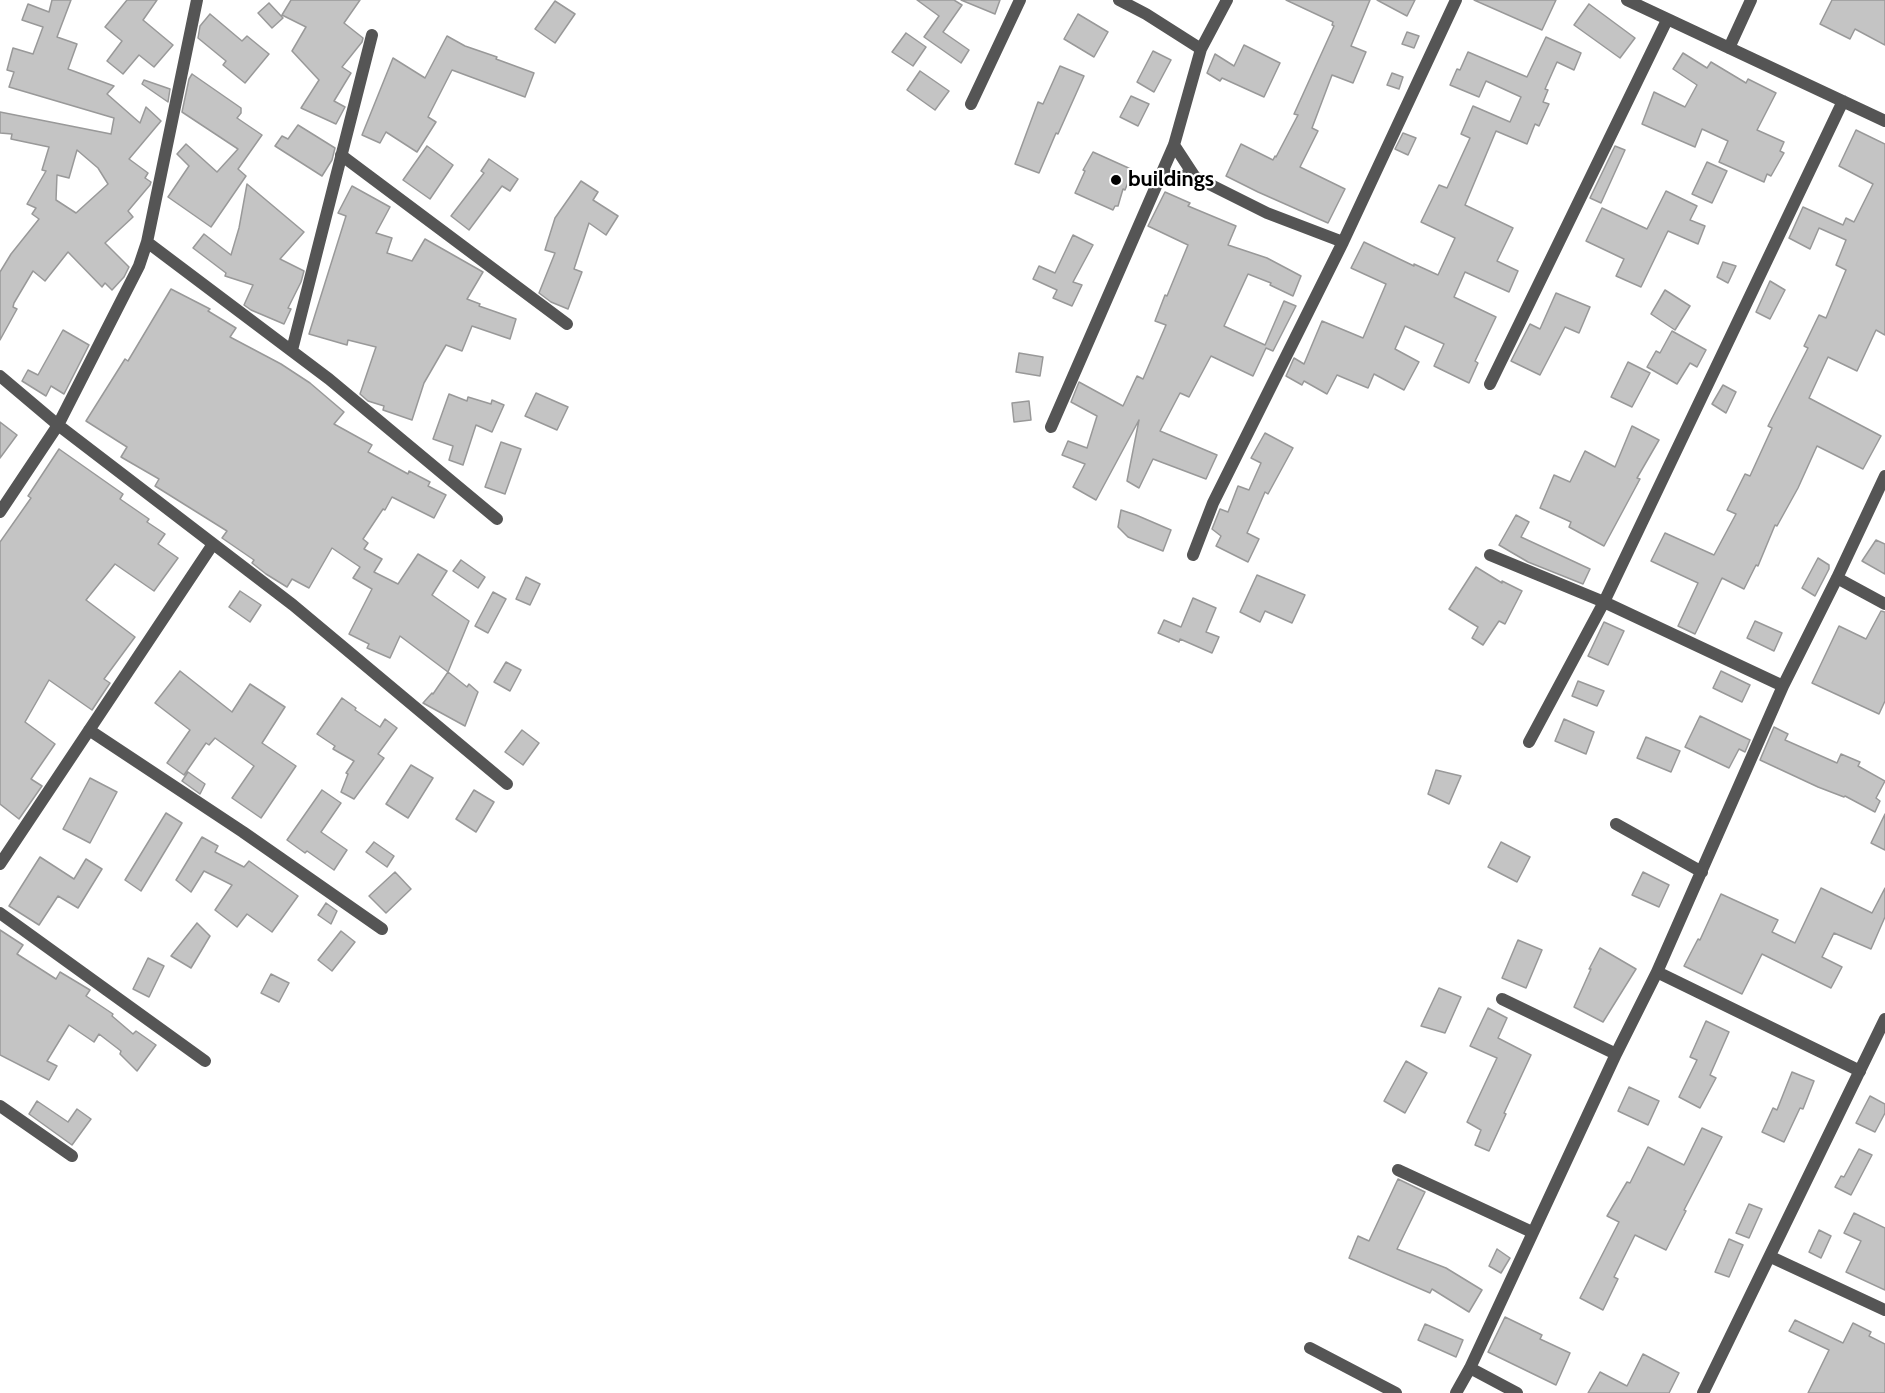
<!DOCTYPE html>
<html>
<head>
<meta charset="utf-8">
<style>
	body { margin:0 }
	canvas { display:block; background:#fff }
</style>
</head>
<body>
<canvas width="1885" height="1393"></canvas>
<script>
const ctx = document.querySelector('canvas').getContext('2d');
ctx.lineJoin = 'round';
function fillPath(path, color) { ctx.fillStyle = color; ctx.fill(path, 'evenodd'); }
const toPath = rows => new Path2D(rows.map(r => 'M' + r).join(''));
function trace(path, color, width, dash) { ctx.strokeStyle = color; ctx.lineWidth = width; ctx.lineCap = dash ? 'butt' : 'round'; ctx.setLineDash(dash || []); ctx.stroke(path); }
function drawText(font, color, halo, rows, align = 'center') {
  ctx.font = font + ' Cabin,sans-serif'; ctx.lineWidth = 4.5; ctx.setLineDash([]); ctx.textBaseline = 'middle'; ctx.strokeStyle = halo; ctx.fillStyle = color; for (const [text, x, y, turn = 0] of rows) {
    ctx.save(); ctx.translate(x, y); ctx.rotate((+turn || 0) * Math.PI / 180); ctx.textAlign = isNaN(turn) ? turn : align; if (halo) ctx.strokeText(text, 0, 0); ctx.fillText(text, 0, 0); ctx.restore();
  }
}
const building = toPath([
	[52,0,71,0,57,37,77,44,68,69,114,86,107,94,140,123,146,107,161,121,129,159,148,173,145,178,151,182,150,185,128,211,133,217,105,243,129,267,124,277,112,290,105,283,102,287,68,252,45,281,33,271,14,303,13,307,17,309,0,340,0,272,11,254,39,219,32,214,36,208,27,204,46,171,42,170,49,147,11,139,12,134,0,133,0,112,111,134,114,118,9,87,14,72,7,70,13,48,33,54,43,27,22,20,28,4,49,12,52,0],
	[77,150,98,168,108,184,76,213,56,200,57,175,69,178,77,150],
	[127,0,157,0,143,20,173,45,154,67,139,55,123,74,107,61,122,41,105,27,127,0],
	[291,0,360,0,344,23,363,38,362,42,342,67,351,73,334,101,345,107,336,124,301,108,319,80,292,51,306,27,282,15,291,0],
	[917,0,954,0,962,5,943,32,969,50,961,63,924,37,939,16,917,0],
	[961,0,1000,0,995,14,961,0],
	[1286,0,1370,0,1351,46,1366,52,1353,83,1332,75,1312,128,1318,131,1300,167,1345,189,1328,223,1258,192,1226,176,1241,144,1273,160,1275,156,1276,157,1298,115,1294,114,1334,26,1332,25,1333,22,1286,0],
	[1377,0,1415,0,1407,16,1377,0],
	[1474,0,1556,0,1542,30,1474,0],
	[1832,0,1885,0,1885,45,1855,29,1850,39,1820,24,1832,0],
	[555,1,575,14,555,43,535,29,555,1],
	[269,3,283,18,272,28,258,13,269,3],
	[1589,4,1635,38,1620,58,1574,25,1589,4],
	[210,14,242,41,247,36,269,54,245,83,223,65,226,61,198,38,200,26,210,14],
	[1078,14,1108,32,1094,57,1064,39,1078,14],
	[1407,32,1419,36,1414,48,1402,44,1407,32],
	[906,33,926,47,913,66,892,52,906,33],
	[447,36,465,46,497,57,496,59,534,73,525,97,452,70,428,117,436,122,417,152,386,132,380,143,362,135,393,58,425,78,447,36],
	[1546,37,1581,53,1574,70,1557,62,1545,89,1548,90,1543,102,1549,104,1539,126,1535,124,1527,144,1496,131,1465,205,1513,228,1497,261,1518,271,1509,292,1465,272,1454,297,1496,317,1475,361,1478,363,1469,383,1434,366,1444,344,1405,326,1395,349,1419,362,1404,390,1374,374,1368,388,1337,375,1327,394,1304,381,1302,385,1286,376,1294,358,1304,364,1322,321,1363,338,1386,284,1351,268,1364,242,1414,266,1414,264,1438,275,1455,238,1421,222,1439,185,1447,188,1470,138,1461,134,1473,106,1510,122,1521,97,1486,81,1479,97,1450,85,1457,69,1460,70,1468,52,1527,77,1546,37],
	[1244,45,1280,63,1264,97,1222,78,1220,81,1207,73,1215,54,1234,66,1244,45],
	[1153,51,1171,60,1154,92,1137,82,1153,51],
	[1683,53,1707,68,1711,62,1746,83,1748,79,1776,93,1757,130,1784,142,1780,151,1784,153,1771,176,1767,174,1764,182,1719,162,1728,141,1702,129,1695,147,1642,124,1654,92,1685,107,1697,85,1673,69,1683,53],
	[1060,66,1084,76,1058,134,1056,133,1039,173,1015,164,1038,102,1043,104,1060,66],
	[920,71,949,91,935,110,907,90,920,71],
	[1392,73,1403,77,1399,89,1387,85,1392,73],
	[192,74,241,108,241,113,237,118,262,135,238,169,246,176,211,227,168,197,189,166,177,154,186,144,217,172,238,149,182,112,189,79,192,74],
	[144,80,170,89,168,102,142,84,144,80],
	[1131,96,1149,104,1138,126,1120,117,1131,96],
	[298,125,335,148,332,160,322,176,275,146,282,136,288,139,298,125],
	[1856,130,1885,144,1885,335,1876,330,1857,371,1828,357,1809,398,1881,436,1863,469,1817,446,1798,488,1777,526,1775,525,1758,566,1756,565,1744,589,1722,578,1695,634,1678,626,1698,583,1651,561,1665,533,1714,555,1736,514,1727,510,1745,474,1750,476,1772,428,1768,426,1808,348,1804,346,1819,315,1826,318,1846,270,1836,265,1846,240,1819,228,1810,249,1789,238,1803,207,1843,225,1846,218,1854,222,1873,184,1839,166,1856,130],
	[1403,133,1416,138,1408,155,1395,149,1403,133],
	[427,146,453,165,430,199,403,180,427,146],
	[1615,146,1625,150,1601,203,1590,198,1615,146],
	[1093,152,1133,170,1125,190,1123,189,1118,206,1115,206,1113,210,1075,193,1085,171,1083,170,1093,152],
	[489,159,518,179,510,191,502,186,469,230,451,216,484,173,481,171,489,159],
	[1707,162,1727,171,1712,203,1692,194,1707,162],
	[581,181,598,192,593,200,618,216,606,235,589,223,574,269,582,272,568,309,551,302,539,293,555,253,545,250,555,218,581,181],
	[247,184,304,232,280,259,304,271,301,282,288,308,291,309,284,324,251,310,244,305,253,285,225,276,226,273,193,248,204,234,231,255,239,228,247,184],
	[352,186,390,207,376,233,392,238,387,253,412,261,425,239,483,272,467,299,480,304,479,306,516,319,510,339,472,326,462,351,446,345,424,383,412,420,383,410,384,406,368,401,360,394,376,347,348,340,347,345,309,334,346,216,338,213,352,186],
	[1666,191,1697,206,1690,220,1705,226,1698,244,1668,231,1641,287,1616,276,1624,259,1586,241,1602,208,1647,229,1666,191],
	[1165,192,1190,203,1188,206,1236,226,1228,245,1267,258,1301,276,1293,296,1270,285,1271,283,1248,274,1224,326,1265,345,1284,301,1296,306,1273,351,1266,348,1253,376,1211,356,1189,397,1180,393,1160,431,1217,455,1206,479,1153,459,1139,488,1127,481,1139,420,1096,500,1073,487,1085,464,1062,455,1068,441,1087,448,1097,416,1071,402,1079,382,1123,406,1137,376,1143,379,1166,325,1155,321,1165,295,1167,296,1188,245,1148,226,1165,192],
	[1073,235,1093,245,1073,282,1082,285,1072,306,1053,298,1057,290,1033,279,1039,266,1055,273,1073,235],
	[1723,262,1736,266,1728,283,1717,277,1723,262],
	[1770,281,1785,290,1770,319,1756,312,1770,281],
	[171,289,210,309,208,311,236,328,230,337,281,364,310,383,344,412,334,424,372,445,368,452,408,474,409,471,430,482,428,486,446,495,434,518,392,497,385,510,383,509,363,539,368,543,364,549,382,559,374,572,398,584,418,554,447,571,432,595,469,621,448,672,400,636,390,658,367,648,369,644,349,634,372,589,353,578,360,567,332,548,309,588,292,579,287,587,266,574,252,563,254,560,222,538,227,531,155,486,159,479,121,457,127,447,86,421,125,359,128,361,171,289],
	[1665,290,1690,306,1675,330,1651,314,1665,290],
	[1556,293,1590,307,1579,333,1565,327,1540,375,1511,361,1530,324,1540,329,1556,293],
	[63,330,89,345,64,394,51,386,46,396,22,381,28,370,38,375,63,330],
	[1672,331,1706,350,1697,367,1690,363,1677,384,1647,367,1656,351,1660,353,1672,331],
	[1019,353,1043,357,1040,376,1016,372,1019,353],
	[1628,362,1650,373,1632,407,1611,397,1628,362],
	[1723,385,1736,392,1726,413,1712,404,1723,385],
	[536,393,568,407,557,430,525,416,536,393],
	[449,394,467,401,468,397,491,404,492,400,504,405,492,432,476,425,463,465,449,460,453,446,433,439,449,394],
	[1029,401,1031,420,1014,422,1012,403,1029,401],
	[0,422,17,435,0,458,0,422],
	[1632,426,1659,440,1637,478,1640,479,1604,546,1569,527,1571,522,1540,508,1554,475,1570,482,1585,451,1615,467,1632,426],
	[1265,433,1293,448,1268,494,1265,492,1247,533,1259,539,1248,562,1216,546,1221,536,1212,529,1220,509,1228,512,1238,486,1249,490,1261,463,1251,458,1265,433],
	[501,442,521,449,505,494,485,487,501,442],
	[59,449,123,494,120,499,149,519,147,522,165,534,158,544,178,558,154,591,115,564,86,600,135,637,104,679,110,683,92,710,49,680,25,722,55,744,31,779,42,786,19,819,0,804,0,542,31,498,28,496,59,449],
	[1121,510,1136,515,1171,530,1163,551,1128,537,1118,527,1121,510],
	[1516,515,1529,522,1521,537,1590,569,1583,584,1528,562,1499,545,1516,515],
	[1876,540,1885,544,1885,574,1862,561,1876,540],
	[1818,558,1829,565,1829,569,1815,596,1802,588,1818,558],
	[461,560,485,577,478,588,453,571,461,560],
	[1476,567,1502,583,1502,581,1522,591,1505,624,1499,621,1483,645,1472,638,1478,627,1449,609,1476,567],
	[1257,575,1305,595,1292,623,1265,611,1260,622,1240,612,1257,575],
	[526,577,540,584,530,605,516,599,526,577],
	[240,591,261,605,250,622,229,607,240,591],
	[493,592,506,599,488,633,475,626,493,592],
	[1193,598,1216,608,1206,632,1219,637,1212,653,1180,639,1179,642,1158,633,1164,620,1181,627,1193,598],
	[1881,611,1885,612,1885,701,1879,714,1812,683,1839,626,1866,639,1881,611],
	[1755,621,1782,633,1774,651,1747,638,1755,621],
	[1604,622,1624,631,1608,665,1588,656,1604,622],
	[506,662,521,670,510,691,494,682,506,662],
	[180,671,232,712,250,684,285,707,262,743,296,766,261,818,232,798,254,766,215,738,209,745,206,743,184,775,167,763,190,730,155,703,180,671],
	[1721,671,1750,685,1742,702,1713,688,1721,671],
	[448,672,467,687,469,684,478,692,465,726,423,703,432,693,433,694,448,672],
	[1578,681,1604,691,1597,706,1572,696,1578,681],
	[342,698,356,708,355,710,380,727,385,719,397,728,378,754,384,758,354,799,341,792,348,774,346,773,354,761,333,749,335,746,317,734,342,698],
	[1700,716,1750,740,1745,752,1739,749,1729,768,1685,747,1700,716],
	[1564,719,1594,732,1586,754,1555,741,1564,719],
	[1774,727,1788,734,1785,740,1837,763,1841,754,1860,762,1858,766,1885,781,1876,798,1880,801,1875,812,1845,796,1844,797,1818,787,1760,760,1774,727],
	[522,730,539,743,523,765,505,752,522,730],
	[1646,737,1680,751,1671,772,1637,758,1646,737],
	[411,765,433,778,408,818,386,804,411,765],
	[1436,770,1461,776,1449,804,1428,794,1436,770],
	[188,772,205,784,200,794,182,781,188,772],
	[90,778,117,792,90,843,63,829,90,778],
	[322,790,341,803,321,832,347,850,334,870,307,851,305,853,287,840,322,790],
	[474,790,494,802,476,832,456,819,474,790],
	[166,813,182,823,141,891,125,880,166,813],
	[1885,814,1885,850,1871,843,1885,814],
	[202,837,218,846,215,852,244,867,249,861,298,896,272,932,247,914,237,927,215,910,232,885,204,871,191,892,176,880,202,837],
	[374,842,394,856,387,867,366,852,374,842],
	[1501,842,1530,857,1517,882,1488,867,1501,842],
	[40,857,74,879,86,859,102,869,78,908,58,896,39,925,9,906,40,857],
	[395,872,411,889,386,913,369,896,395,872],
	[1643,872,1669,885,1659,907,1632,895,1643,872],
	[1821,888,1872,913,1885,888,1885,917,1871,949,1834,933,1822,957,1842,967,1831,988,1762,954,1742,994,1684,966,1698,939,1700,940,1721,894,1778,920,1772,932,1795,943,1821,888],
	[326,903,337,911,331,924,318,915,326,903],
	[197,923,210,936,191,968,171,956,197,923],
	[0,930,23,945,17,954,56,979,60,972,90,990,86,996,113,1014,112,1016,133,1034,136,1031,156,1045,137,1071,120,1054,121,1051,99,1034,94,1042,69,1025,47,1061,57,1066,49,1080,0,1055,0,930],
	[341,931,355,942,332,971,318,960,341,931],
	[1518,940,1542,950,1526,988,1502,978,1518,940],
	[1600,948,1636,969,1603,1022,1574,1007,1591,969,1589,969,1600,948],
	[148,958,164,966,149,997,133,989,148,958],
	[271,974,289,983,279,1002,261,993,271,974],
	[1439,988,1461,997,1445,1033,1421,1026,1439,988],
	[1488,1008,1507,1018,1498,1038,1531,1055,1504,1113,1506,1114,1489,1151,1475,1145,1481,1130,1467,1122,1497,1058,1470,1046,1488,1008],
	[1706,1021,1729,1032,1710,1075,1716,1078,1700,1108,1679,1097,1697,1060,1690,1057,1706,1021],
	[1406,1061,1427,1073,1405,1113,1384,1101,1406,1061],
	[1792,1072,1814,1081,1803,1109,1800,1108,1784,1142,1762,1132,1773,1108,1777,1110,1792,1072],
	[1629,1087,1659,1101,1648,1125,1618,1111,1629,1087],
	[1870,1096,1885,1104,1885,1113,1875,1132,1856,1123,1870,1096],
	[37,1101,68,1122,77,1109,91,1119,72,1145,29,1114,37,1101],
	[1702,1128,1722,1137,1684,1210,1686,1211,1666,1250,1635,1235,1614,1277,1618,1279,1603,1310,1580,1298,1619,1222,1607,1216,1627,1182,1630,1183,1648,1147,1684,1165,1702,1128],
	[1859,1149,1872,1155,1851,1195,1835,1187,1841,1176,1844,1177,1859,1149],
	[1398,1179,1425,1192,1397,1249,1446,1268,1482,1290,1469,1312,1432,1289,1430,1293,1349,1258,1358,1236,1369,1241,1398,1179],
	[1749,1204,1762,1209,1749,1238,1736,1233,1749,1204],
	[1854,1213,1885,1228,1885,1290,1846,1272,1861,1241,1844,1233,1854,1213],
	[1819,1230,1831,1236,1821,1258,1809,1252,1819,1230],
	[1729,1239,1743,1245,1729,1277,1715,1272,1729,1239],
	[1497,1249,1510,1258,1501,1273,1489,1266,1497,1249],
	[1505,1317,1542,1335,1540,1339,1570,1353,1556,1385,1488,1352,1505,1317],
	[1795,1320,1843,1343,1853,1323,1871,1332,1869,1336,1885,1344,1885,1393,1808,1393,1829,1350,1789,1331,1795,1320],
	[1425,1324,1463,1340,1456,1357,1418,1340,1425,1324],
	[1643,1354,1679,1373,1669,1393,1588,1393,1600,1372,1627,1386,1643,1354]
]);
const minor = toPath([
	[1627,0,1885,121],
	[1729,48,1751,0],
	[1201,49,1227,0],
	[971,104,1020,0],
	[1174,145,1195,177],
	[341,155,567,324],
	[1162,174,1195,177,1267,213,1343,242],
	[147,242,329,379,497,519],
	[292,350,372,35],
	[0,376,58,425,293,605,507,784],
	[1490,384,1667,20],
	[1051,427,1174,145,1201,49,1146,14,1119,0],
	[0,512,58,425,139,266,147,242,197,0],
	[1193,555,1213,503,1343,242,1456,0],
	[1490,555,1604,602,1783,686],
	[1837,578,1885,604],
	[89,730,243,832,382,929],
	[1529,742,1604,602,1843,101],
	[1616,824,1702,872],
	[0,864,213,544],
	[0,913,205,1061],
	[1657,972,1860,1071],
	[1502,999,1616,1054],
	[0,1106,72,1156],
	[1398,1170,1532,1232],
	[1771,1257,1885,1310],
	[1310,1348,1396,1393],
	[1470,1368,1517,1393],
	[1456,1393,1470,1368,1616,1054,1657,972,1783,686,1837,578,1885,476]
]);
const tertiary = toPath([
	[1703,1393,1885,1019]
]);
const markers = [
	[1116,180,6,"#000"]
];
const poiNames = [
	["buildings",1128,180]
];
fillPath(building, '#c4c4c4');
trace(building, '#999', 1.5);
trace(minor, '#555', 12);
trace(tertiary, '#555', 12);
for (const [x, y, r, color] of markers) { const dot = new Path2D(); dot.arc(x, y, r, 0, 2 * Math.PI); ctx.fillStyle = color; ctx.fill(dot); trace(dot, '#fff', 2); }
drawText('bold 22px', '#000', '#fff', poiNames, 'left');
</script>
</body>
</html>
